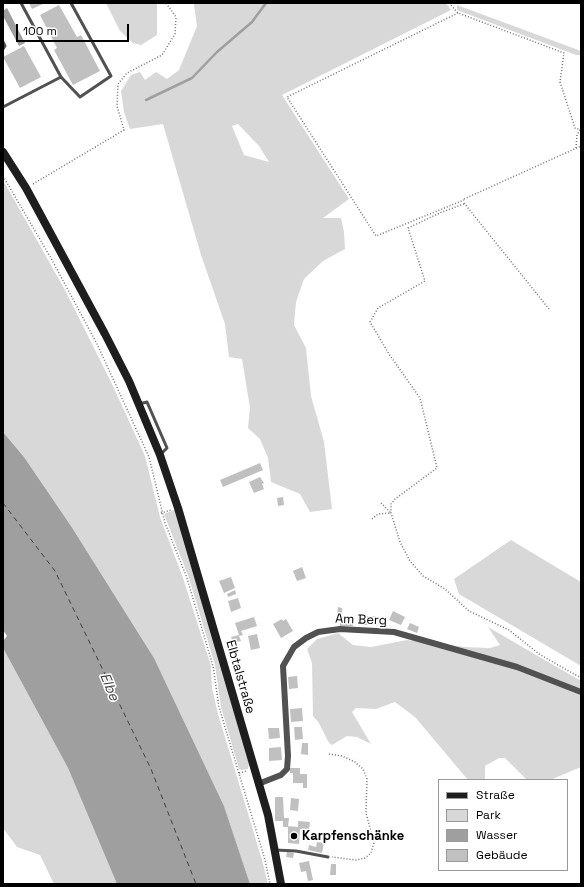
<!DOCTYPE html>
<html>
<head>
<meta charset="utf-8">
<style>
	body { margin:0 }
	#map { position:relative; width:584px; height:887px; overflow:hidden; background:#fff; font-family:"Space Grotesk",sans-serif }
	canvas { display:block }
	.frame { position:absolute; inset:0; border:4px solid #000; pointer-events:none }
	.legend { position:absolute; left:438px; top:779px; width:130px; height:92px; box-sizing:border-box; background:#fff; border:1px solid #999; margin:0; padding:5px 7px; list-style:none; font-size:12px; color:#000 }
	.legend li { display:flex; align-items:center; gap:8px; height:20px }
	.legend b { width:20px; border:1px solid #999 }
	.scale { position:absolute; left:16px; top:24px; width:113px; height:18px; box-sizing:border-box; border:2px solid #000; border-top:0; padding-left:5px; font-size:12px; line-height:14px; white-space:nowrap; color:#000; -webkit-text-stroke:3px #fff; paint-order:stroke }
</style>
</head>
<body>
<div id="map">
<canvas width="584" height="887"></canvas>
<div class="frame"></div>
<ul class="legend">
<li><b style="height:5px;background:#1e1e1e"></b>Straße</li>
<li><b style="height:11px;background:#d8d8d8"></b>Park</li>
<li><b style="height:11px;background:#9f9f9f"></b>Wasser</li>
<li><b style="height:11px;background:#c0c0c0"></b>Gebäude</li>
</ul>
<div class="scale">100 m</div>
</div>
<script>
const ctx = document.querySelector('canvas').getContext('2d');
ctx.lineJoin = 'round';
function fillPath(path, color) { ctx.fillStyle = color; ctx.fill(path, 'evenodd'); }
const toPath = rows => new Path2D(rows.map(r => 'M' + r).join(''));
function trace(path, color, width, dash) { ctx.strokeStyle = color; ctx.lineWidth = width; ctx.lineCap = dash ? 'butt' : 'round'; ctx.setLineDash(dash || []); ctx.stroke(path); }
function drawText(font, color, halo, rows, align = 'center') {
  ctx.font = font + ' "Space Grotesk",sans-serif'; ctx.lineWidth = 3; ctx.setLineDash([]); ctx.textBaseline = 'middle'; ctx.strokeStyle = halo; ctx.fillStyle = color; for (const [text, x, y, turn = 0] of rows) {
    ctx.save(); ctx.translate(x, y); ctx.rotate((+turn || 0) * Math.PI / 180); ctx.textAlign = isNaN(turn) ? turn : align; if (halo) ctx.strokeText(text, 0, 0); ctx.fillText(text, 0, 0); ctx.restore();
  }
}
const green = toPath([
	[106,3,157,3,157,35,141,45,133,43,120,31],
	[195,3,446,3,451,10,282,95,349,199,323,218,341,218,344,232,345,249,323,261,304,279,296,302,294,325,306,348,311,396,324,442,332,509,310,512,300,494,271,482,268,458,260,439,248,428,250,408,242,359,229,357,225,324,201,255,163,124,130,129,124,112,121,91,131,75,140,72,145,80,156,72,167,79,179,70,197,26,194,5],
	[238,124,259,146,269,162,244,155,232,126],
	[457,5,581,51,581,55,576,55,457,10],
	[3,180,65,290,112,384,145,456,160,517,183,578,211,666,212,688,218,714,262,860,268,884,250,884,224,806,154,658,71,526,24,457,3,432],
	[174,510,176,510,249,764,248,769,242,770,239,769,221,707,215,665,189,578,164,514],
	[511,540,581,582,581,666,459,594,454,579],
	[488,627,581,681,581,767,550,780,527,780,505,758,499,758,485,766,485,780,468,780,415,717,395,702,376,709,356,708,352,712,371,744,357,737,347,736,332,745,329,743,319,723,313,716,312,663,307,649,317,639,338,633,353,645,371,647,407,640,464,647,490,648,500,645],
	[3,648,68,768,117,884,54,884,40,855,17,847,3,828]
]);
const water = toPath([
	[7,8,25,43,19,46,3,16,3,11],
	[3,432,24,457,71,526,154,658,224,806,250,884,117,884,68,768,3,648,3,641,7,636,3,630]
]);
const stream = toPath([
	[146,100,192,78,217,52,252,22,266,3]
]);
const ferry = toPath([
	[3,503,55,571,151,769,196,884]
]);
const building = toPath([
	[29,3,45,3,32,9],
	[59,5,77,37,81,35,100,71,73,85,54,50,57,48,40,15],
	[24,46,41,77,20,88,3,57],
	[260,463,263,470,223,487,220,480],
	[260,477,264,483,262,484,264,489,254,493,249,482],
	[283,497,284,505,278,506,277,498],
	[302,567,306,578,297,581,293,571],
	[231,577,235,588,224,593,219,581],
	[235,590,236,594,228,597,227,594],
	[238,598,241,608,231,612,228,601],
	[338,607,342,608,342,615,337,615],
	[393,611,405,617,401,625,389,620],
	[340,616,353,616,353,626,340,626],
	[361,616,376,616,376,625,362,625],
	[254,617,257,626,241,631,243,635,239,636,241,641,233,643,231,637,239,635,235,623],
	[282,619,283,621,286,619,293,631,281,638,273,624],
	[410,623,419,627,417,633,407,629],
	[257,634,260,648,251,650,248,636],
	[297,676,298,688,289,689,288,677],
	[302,708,303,721,291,722,290,709],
	[294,727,302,727,303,739,295,740],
	[268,728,279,728,280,738,269,739],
	[302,743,308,743,308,755,301,754],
	[281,747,282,760,269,761,269,748],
	[290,768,300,768,300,774,307,774,307,788,303,788,303,783,293,783,293,773,290,773],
	[275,797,283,797,284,818,289,818,288,827,283,827,283,821,275,821],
	[291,798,299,799,298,811,290,810],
	[298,821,310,822,309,829,300,829,299,844,288,843,288,826,298,827],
	[317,842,324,843,322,853,308,850,309,845,316,847],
	[287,852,294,853,293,858,286,857],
	[309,861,313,880,308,881,306,871,301,872,299,863],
	[331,864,336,864,336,875,330,875]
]);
const path = toPath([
	[449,3,458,13,564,53,560,82,575,128,581,130],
	[458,13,287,97,376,236,464,200],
	[576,148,577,135,580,130],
	[3,176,52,260,97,344,149,457,165,523,187,578,213,666,219,707,265,860,270,884],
	[33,184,124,130,117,106,118,84,127,73,162,55,175,34,176,17,166,3],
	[464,199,581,146],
	[464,203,549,309],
	[464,204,442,212,408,228,425,281,378,308,370,322,389,354,420,398,437,468,395,499,391,504,391,513,400,542,410,561,423,576,445,589,469,611,509,630,539,654,581,678],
	[381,503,391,513],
	[161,513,171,510],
	[372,519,378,514,391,513],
	[329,754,342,756,355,762,363,769,367,779,366,813,374,843,371,853,365,858,356,860,332,857],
	[239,773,247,771]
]);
const lane = toPath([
	[3,42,5,46,3,49],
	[61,77,80,97,111,76,71,3],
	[3,107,61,77,21,3],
	[139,404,147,402,167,448,160,455],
	[275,850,296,851,328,857]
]);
const street = toPath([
	[258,784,281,775,287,769,288,756,283,666,294,647,306,638,318,632,340,629,394,632,517,667,581,692]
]);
const secondary = toPath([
	[3,152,26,188,105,334,129,381,160,455,178,508,268,815,281,884]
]);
const markers = [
	[294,836,4,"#000"]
];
const streetNames = [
	["Am Berg",361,620,2],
	["Elbtalstraße",240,677,74]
];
const poiNames = [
	["Karpfenschänke",302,836]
];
const waterNames = [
	["Elbe",109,687,67]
];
fillPath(green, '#d8d8d8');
fillPath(water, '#9f9f9f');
trace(stream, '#9f9f9f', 2.5);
trace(ferry, '#404040', 1, [5, 4]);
fillPath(building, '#c0c0c0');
trace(path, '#737373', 1.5, [1, 2]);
trace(lane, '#515151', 3);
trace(street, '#515151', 6);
trace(secondary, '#1e1e1e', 8);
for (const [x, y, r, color] of markers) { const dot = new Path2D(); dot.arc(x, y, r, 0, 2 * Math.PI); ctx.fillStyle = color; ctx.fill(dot); trace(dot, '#fff', 1.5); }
drawText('13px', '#000', '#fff', streetNames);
drawText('bold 13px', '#000', '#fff', poiNames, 'left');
drawText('italic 14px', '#404040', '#fff', waterNames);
</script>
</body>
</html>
